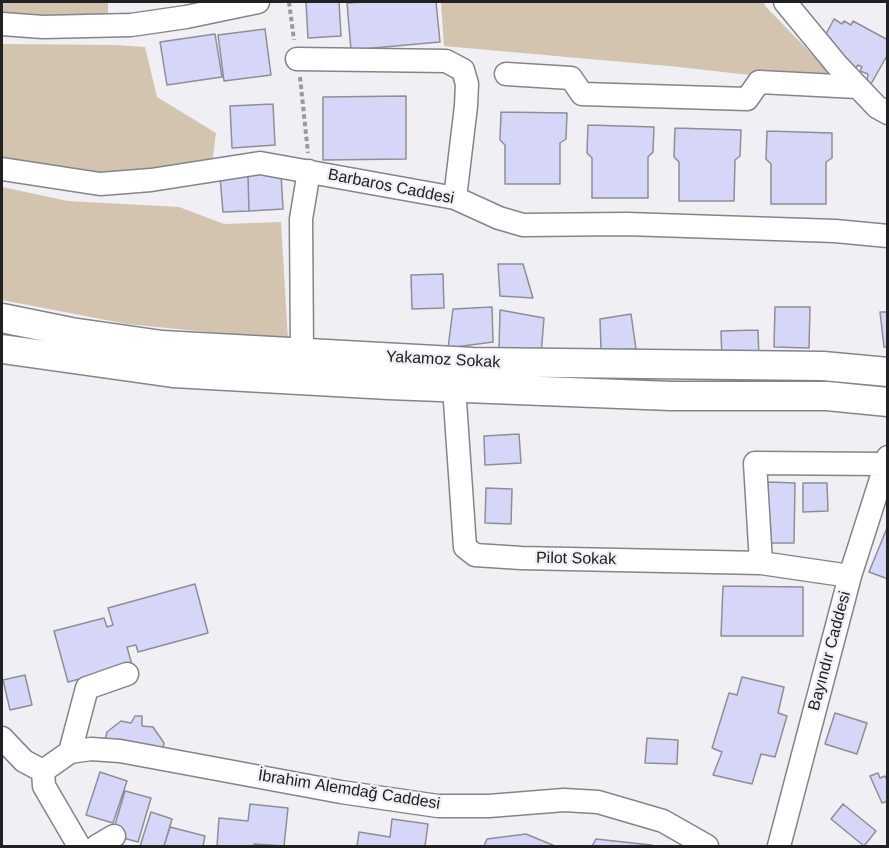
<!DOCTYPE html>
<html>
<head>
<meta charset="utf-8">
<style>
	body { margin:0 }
	#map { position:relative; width:889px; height:848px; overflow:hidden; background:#efeff4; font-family:Arial,sans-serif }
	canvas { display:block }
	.frame { position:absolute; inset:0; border:3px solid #212123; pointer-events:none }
</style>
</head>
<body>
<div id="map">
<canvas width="889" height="848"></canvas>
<div class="frame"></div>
</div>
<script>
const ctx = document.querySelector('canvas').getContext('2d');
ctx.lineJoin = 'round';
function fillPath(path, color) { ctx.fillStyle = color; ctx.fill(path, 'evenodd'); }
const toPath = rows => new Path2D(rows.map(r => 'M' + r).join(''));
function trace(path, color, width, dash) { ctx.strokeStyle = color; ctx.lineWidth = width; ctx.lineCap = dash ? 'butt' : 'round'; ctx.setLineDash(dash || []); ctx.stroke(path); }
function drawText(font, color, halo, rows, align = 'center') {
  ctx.font = font + ' Arial,sans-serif'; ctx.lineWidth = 4.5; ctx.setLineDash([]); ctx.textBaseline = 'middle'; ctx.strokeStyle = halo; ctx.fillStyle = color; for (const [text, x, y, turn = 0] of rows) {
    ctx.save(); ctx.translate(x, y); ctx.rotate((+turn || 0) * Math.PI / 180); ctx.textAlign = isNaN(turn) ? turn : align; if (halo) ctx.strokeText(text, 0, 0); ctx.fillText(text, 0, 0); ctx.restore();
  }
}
const green = toPath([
	[2,2,108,2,108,22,2,22],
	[441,2,764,2,765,6,839,82,812,82,679,67,444,46],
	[2,44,114,45,145,47,157,97,216,133,212,164,137,187,2,165],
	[2,187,68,201,179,207,224,224,281,222,288,340,127,324,2,300]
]);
const building = toPath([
	[306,2,339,2,341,36,308,38,306,2],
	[363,2,436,2,440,42,351,50,347,3,363,2],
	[834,19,842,24,844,21,851,25,853,21,888,40,888,54,871,84,867,81,868,74,860,71,862,67,858,65,856,68,843,62,828,44,831,39,825,36,834,19],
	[265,29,271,75,224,81,218,35,265,29],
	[215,34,222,77,167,85,160,42,215,34],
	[406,96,406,159,323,160,323,97,406,96],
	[273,104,275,145,232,148,230,106,273,104],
	[501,112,567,113,566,139,560,143,560,184,505,184,505,145,500,140,501,112],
	[588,125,654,127,653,152,648,157,648,198,592,198,592,158,587,153,588,125],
	[675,128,741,130,740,156,735,160,734,201,679,201,679,162,674,157,675,128],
	[767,131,832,133,832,158,826,162,826,204,771,204,771,164,766,159,767,131],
	[281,173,283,209,249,211,248,175,281,173],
	[248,175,249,211,223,212,220,177,248,175],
	[498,264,523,264,533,298,500,296,498,264],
	[443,274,444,308,412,309,411,275,443,274],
	[492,307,493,342,448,348,453,309,492,307],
	[775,307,810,307,809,348,774,347,775,307],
	[500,310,544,318,541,355,499,351,500,310],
	[880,312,888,312,888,347,884,347,880,312],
	[631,314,636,349,601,351,600,319,631,314],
	[758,330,759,359,722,361,721,331,758,330],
	[519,434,521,463,485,465,484,436,519,434],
	[768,482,795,483,794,543,766,543,768,482],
	[803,483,827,483,828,511,803,512,803,483],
	[486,488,512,489,511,524,485,523,486,488],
	[887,528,888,528,888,579,869,572,887,528],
	[195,584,208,633,138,652,136,645,127,647,132,665,68,682,54,631,104,618,107,627,113,625,108,608,195,584],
	[723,586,803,587,803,636,721,636,723,586],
	[25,675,32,705,10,710,3,680,25,675],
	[742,677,784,687,778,713,787,716,775,757,761,754,752,784,713,775,722,752,712,748,729,693,737,695,742,677],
	[835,713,867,723,857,754,825,744,835,713],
	[135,716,142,716,142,726,153,727,164,743,161,758,104,744,107,732,121,721,131,723,135,716],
	[647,738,678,740,677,764,645,763,647,738],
	[100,772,127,781,113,823,86,815,100,772],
	[878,773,880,778,885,776,888,782,888,801,882,803,870,776,878,773],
	[125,791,151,798,138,842,112,835,125,791],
	[250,804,288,808,284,846,254,844,254,846,217,846,219,818,248,821,250,804],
	[843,804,876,831,864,846,831,819,843,804],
	[151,812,172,819,164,846,140,846,151,812],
	[392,819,428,824,425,846,357,846,359,832,390,837,392,819],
	[170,827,205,836,203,846,164,846,170,827],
	[526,834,555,846,484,846,487,839,526,834],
	[596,839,651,845,654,846,592,846,596,839]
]);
const path = toPath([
	[289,2,294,40],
	[300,77,308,153]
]);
const minor = toPath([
	[785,2,837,65,877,107,888,113],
	[2,24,43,27,131,25,186,17,258,2],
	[297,59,446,61,463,70,467,84,466,106,455,198],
	[506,74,571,78,582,94,747,99,759,82,857,87],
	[2,169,100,184,151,180,260,163,455,198,499,218,523,225,627,224,835,231,888,236],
	[302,353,301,219,309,171],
	[454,387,465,547,475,555,521,558,761,563,850,576],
	[761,563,755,463,886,464],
	[2,738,24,761,43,771,70,752,91,749,120,751,341,792,438,806,489,806,564,800,598,802,663,821,707,846],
	[70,752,87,688,127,674],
	[43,771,44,786,79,846],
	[97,846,114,836],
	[779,846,850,576,888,457]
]);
const major = toPath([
	[2,318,71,332,162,345,472,362,823,366,888,372],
	[2,349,173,373,389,385,671,396,827,396,888,402]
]);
const streetNames = [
	["Barbaros Caddesi",391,187,11],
	["Yakamoz Sokak",443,360,3],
	["Pilot Sokak",576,559,1],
	["Bayındır Caddesi",830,651,-75],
	["İbrahim Alemdağ Caddesi",349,790,9]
];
fillPath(green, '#d2c4ae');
fillPath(building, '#d6d6f9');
trace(building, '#8e8e94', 1.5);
trace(minor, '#84848a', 25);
trace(major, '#84848a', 31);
trace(path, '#9a9a9d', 4, [4.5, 3]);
trace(minor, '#fff', 22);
trace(major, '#fff', 28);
drawText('16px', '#212123', '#efeff4', streetNames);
</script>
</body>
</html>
